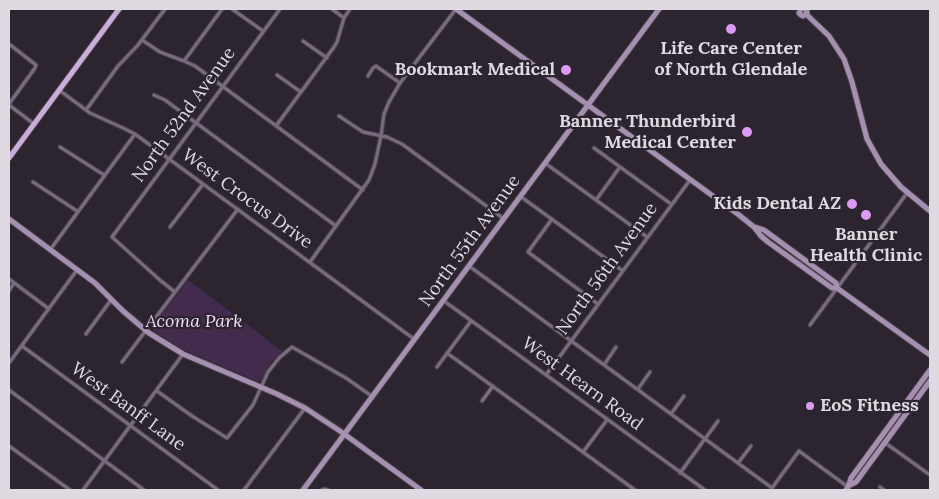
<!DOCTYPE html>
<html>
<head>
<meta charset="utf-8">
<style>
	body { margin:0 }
	#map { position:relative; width:939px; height:499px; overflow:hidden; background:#2c252f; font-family:Lora,serif }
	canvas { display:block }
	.frame { position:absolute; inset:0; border:10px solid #dfdae1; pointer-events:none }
</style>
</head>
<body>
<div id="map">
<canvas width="939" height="499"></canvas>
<div class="frame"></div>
</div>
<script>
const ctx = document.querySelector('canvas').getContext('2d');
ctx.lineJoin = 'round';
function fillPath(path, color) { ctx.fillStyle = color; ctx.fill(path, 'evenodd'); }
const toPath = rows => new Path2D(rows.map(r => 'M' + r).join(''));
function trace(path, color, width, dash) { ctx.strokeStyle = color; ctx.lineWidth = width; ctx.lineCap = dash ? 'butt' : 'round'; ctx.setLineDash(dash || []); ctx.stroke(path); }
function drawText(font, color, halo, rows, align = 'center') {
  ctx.font = font + ' Lora,serif'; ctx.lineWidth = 4.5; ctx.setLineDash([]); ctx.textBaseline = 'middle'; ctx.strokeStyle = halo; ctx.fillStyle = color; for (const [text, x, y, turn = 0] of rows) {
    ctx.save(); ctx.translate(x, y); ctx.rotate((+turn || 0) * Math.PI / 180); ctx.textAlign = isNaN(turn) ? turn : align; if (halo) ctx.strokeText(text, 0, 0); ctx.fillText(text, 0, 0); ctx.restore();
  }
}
const green = toPath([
	[188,280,282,351,269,365,260,381,257,381,182,349,153,331,152,327]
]);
const street = toPath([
	[232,9,263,31],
	[332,9,344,18],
	[142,40,160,52,184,61,195,66,363,190],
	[303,41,327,58],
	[9,44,36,65,35,68,9,104],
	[184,61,222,9],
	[277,75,301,92],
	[368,76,373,68,376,66,400,83],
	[59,90,90,113,121,127,135,134,414,339],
	[154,95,165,100,336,226],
	[9,105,34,124],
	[86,110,118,66,138,45,165,9],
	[339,116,363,132,387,137,402,144,504,219],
	[276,126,334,47,337,42,344,18,350,9],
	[60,147,104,175],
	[594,148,671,204],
	[545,163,647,237],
	[33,182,77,211],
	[520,196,623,271],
	[596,200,620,167],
	[552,219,528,252,598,304],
	[170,227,203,184],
	[50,250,135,134],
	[310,262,369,180,375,164,381,136,384,114,389,102,400,83,456,9],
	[469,266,772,488,799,451,848,487],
	[9,279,49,309],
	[9,291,14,283],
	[175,292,161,281,112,237,280,9],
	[444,301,705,490],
	[810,325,907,193],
	[86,334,111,300],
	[22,346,218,490],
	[447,353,635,490],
	[122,362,238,209],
	[9,363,77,270],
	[604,365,616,347],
	[437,367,471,321],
	[546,375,690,180],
	[638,389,650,372],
	[9,390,144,490],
	[157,391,192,416,227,438,253,405,268,372,279,358,292,347,346,378,373,397],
	[482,401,493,386],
	[671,414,684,396],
	[884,442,930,475],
	[9,446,70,490],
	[583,452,607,420],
	[738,463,751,446],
	[680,473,718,421],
	[880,487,884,490],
	[83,490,183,354],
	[244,490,305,408],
	[322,490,324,489,328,490]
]);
const secondary = toPath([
	[456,9,739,215,754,227,761,236,768,242,832,288,837,288],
	[801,9,799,13,801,15,803,16,807,13,807,11,805,9],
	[806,14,829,36,844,59,852,82,867,139,881,164,901,187,930,211],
	[9,219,95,283,123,311,149,333,183,354,277,394,305,408,340,431,421,490],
	[755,227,764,230,836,283,837,288,930,355],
	[848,486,856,482,930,381],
	[303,490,659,9],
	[846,490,848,487,851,478,930,370]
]);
const primary = toPath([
	[9,158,119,9]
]);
const markers = [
	[731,29,6,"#da9af6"],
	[566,70,6,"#da9af6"],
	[747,132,6,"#da9af6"],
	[852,204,6,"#da9af6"],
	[866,215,6,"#da9af6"],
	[810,406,5,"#da9af6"]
];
const poiNames = [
	["Life Care Center",731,49,"center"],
	["of North Glendale",731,70,"center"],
	["Bookmark Medical",555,70],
	["Banner Thunderbird",736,122],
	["Medical Center",736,143],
	["Kids Dental AZ",841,204],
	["Banner",866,235,"center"],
	["Health Clinic",866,256,"center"],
	["EoS Fitness",820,406,"left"]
];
const streetNames = [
	["North 52nd Avenue",184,115,-54],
	["West Crocus Drive",247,199,36],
	["North 55th Avenue",470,241,-54],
	["North 56th Avenue",607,269,-54],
	["West Hearn Road",582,384,36],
	["West Banff Lane",128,407,36]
];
const parkNames = [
	["Acoma Park",194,322]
];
fillPath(green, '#422b4c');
trace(street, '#49424b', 5);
trace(secondary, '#49424b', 7);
trace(primary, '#49424b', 7);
trace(street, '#786b7f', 3);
trace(secondary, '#a690b1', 5);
trace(primary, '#caadd8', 5);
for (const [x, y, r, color] of markers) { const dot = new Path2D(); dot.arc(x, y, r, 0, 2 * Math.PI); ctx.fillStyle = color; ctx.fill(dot); trace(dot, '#2c252f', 2); }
drawText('bold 18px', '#dfdae1', '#2c252f', poiNames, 'right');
drawText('18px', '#dfdae1', '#2c252f', streetNames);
drawText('italic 18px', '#f0dcf9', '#2c252f', parkNames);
</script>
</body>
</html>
